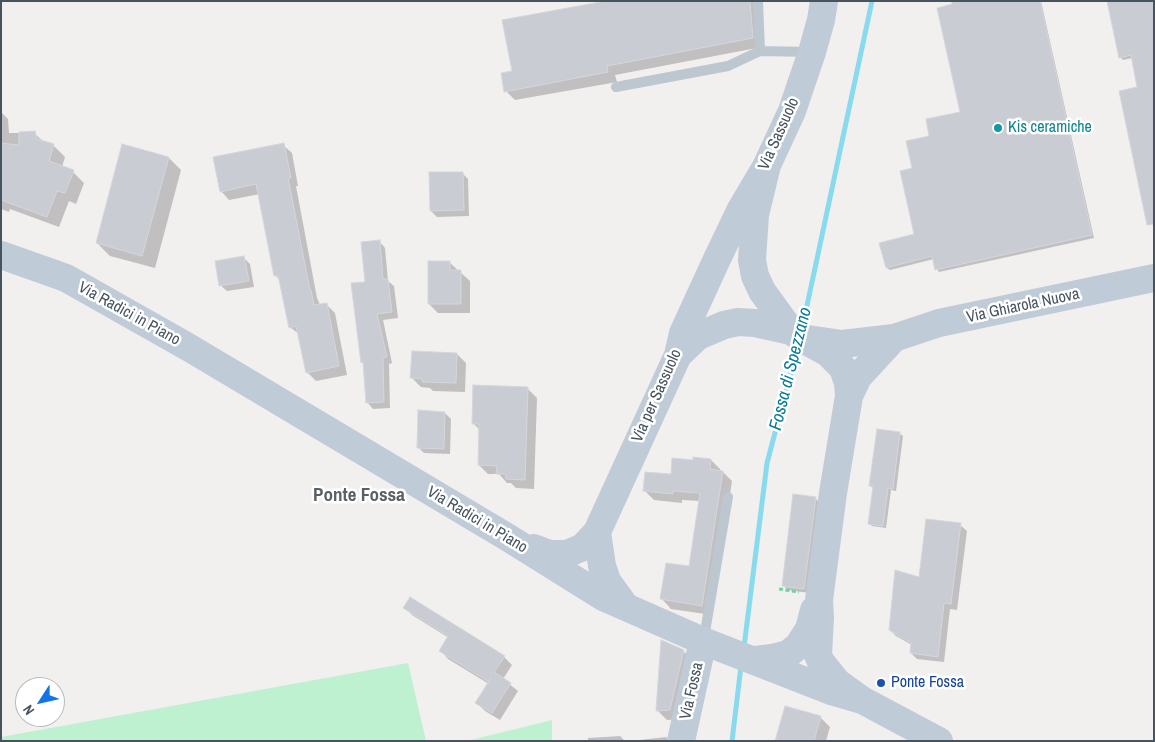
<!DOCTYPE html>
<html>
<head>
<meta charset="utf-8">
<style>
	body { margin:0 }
	#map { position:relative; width:1155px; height:742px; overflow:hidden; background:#f2efef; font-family:"Archivo Narrow",sans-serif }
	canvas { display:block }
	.frame { position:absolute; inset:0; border:2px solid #47535e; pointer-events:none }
	.north { position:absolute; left:15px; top:677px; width:50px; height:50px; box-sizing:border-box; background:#fff; border:1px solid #b5babf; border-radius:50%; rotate:235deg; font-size:14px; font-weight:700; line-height:20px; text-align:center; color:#47535e }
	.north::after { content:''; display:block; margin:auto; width:18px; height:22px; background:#1374e9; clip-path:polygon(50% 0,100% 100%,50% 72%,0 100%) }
</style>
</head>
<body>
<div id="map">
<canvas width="1155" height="742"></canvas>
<div class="frame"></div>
<div class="north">N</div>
</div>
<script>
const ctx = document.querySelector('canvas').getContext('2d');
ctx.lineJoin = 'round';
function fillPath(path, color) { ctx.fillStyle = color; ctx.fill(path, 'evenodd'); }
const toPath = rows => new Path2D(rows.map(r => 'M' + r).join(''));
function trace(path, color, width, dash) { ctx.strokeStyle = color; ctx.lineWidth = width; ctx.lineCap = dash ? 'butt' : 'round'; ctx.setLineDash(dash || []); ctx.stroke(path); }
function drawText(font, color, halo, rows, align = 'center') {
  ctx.font = font + ' "Archivo Narrow",sans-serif'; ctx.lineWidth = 5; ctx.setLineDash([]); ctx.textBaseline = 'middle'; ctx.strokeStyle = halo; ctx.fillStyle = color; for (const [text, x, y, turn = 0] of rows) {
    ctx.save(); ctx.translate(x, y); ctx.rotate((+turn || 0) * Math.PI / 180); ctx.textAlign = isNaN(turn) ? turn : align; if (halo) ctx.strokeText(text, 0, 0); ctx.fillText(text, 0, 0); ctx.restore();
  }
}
const green = toPath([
	[408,663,426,741,1,741,1,737],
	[552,720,552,741,467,741]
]);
const shadow = toPath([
	[615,1,757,1,762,47,615,75,617,82,515,100,506,91,513,72],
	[953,1,1041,1,1094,238,939,272,937,269,934,259,890,270,887,268,916,235,914,169,931,137,962,113],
	[1154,1,1133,58,1123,60,1120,57],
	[1,112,8,119,9,133,34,133,44,142,54,146,65,157,62,167,73,172,84,183,76,204,69,201,59,227,10,209,9,212,1,209],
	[283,145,292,153,298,186,296,186,317,298,320,305,326,304,335,313,347,375,316,381,308,373,300,335,290,327,281,281,275,275,260,194,229,200,221,191],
	[169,158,181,170,155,268,110,256,97,243],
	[462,173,468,179,469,216,437,217,431,211],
	[379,241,385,248,388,281,394,286,398,318,383,320,392,363,389,364,390,408,373,409,367,402,364,364,362,362,366,283],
	[244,258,250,264,254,287,227,291,220,285],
	[449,262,470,281,470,313,438,313,429,304],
	[457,354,466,363,465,392,433,391,430,388,421,387,412,378],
	[527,388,537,398,534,489,516,488,511,483,507,483,499,474,488,474,479,465,480,430,474,424],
	[445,413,451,419,450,454,424,453,418,447],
	[878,431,900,434,903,436,896,491,891,490,886,528,872,526,869,523,873,488,870,486],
	[711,460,720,469,720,472,723,472,732,481,712,615,671,609,662,599,690,568,700,501,682,500,682,503,654,500,645,491,694,461],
	[815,498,820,503,809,593,788,590,783,585],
	[960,525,967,531,957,610,950,609,944,662,917,659,911,653,912,645,896,636,890,630,920,579],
	[405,607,504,657,512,665,503,679,518,691,500,720,485,711,477,703,489,684,448,659,441,651,449,638,412,615],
	[683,651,693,660,680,719,667,720,657,710],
	[820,717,830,727,826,741,778,741],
	[620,736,625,741,588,741,588,738],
	[666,737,669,741,631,741]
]);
const stream = toPath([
	[802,329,872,1],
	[744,647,767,463,798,346],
	[732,741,741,666]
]);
const building = toPath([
	[606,1,750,1,753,38,607,66,608,72,504,92,501,73,512,71,502,20,606,1],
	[952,1,1040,1,1092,235,935,270,932,256,886,268,879,243,914,234,900,171,912,168,906,141,929,136,926,119,960,112,937,8,952,4,952,1],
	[1107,1,1154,1,1154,224,1147,225,1119,91,1137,87,1131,55,1119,58,1107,1],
	[35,131,37,139,54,144,49,161,74,170,65,193,57,191,47,217,1,200,1,143,19,145,19,132,35,131],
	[284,143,291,178,288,178,310,290,311,290,314,305,327,303,339,366,306,373,296,326,289,328,278,275,274,276,256,184,220,192,213,157,284,143],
	[122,144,169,157,142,256,96,243,122,144],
	[429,172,463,172,464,210,430,211,429,172],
	[380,240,383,279,388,279,392,312,377,314,387,357,383,358,384,402,366,403,363,362,361,363,351,283,365,282,361,242,380,240],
	[244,256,249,281,219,286,215,261,244,256],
	[428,261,450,261,450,270,461,270,461,304,428,304,428,261],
	[412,351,457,353,456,383,422,382,422,379,410,378,412,351],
	[473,385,528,387,525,480,506,479,506,474,496,474,497,466,478,465,479,424,472,424,473,385],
	[418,410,445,412,444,449,417,448,418,410],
	[877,429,900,432,893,489,888,488,883,526,868,524,873,486,869,486,877,429],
	[693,457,711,459,710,469,723,471,702,606,660,599,666,563,689,566,700,493,673,491,673,494,643,491,645,472,671,474,672,458,693,460,693,457],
	[793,494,816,497,804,589,782,586,793,494],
	[926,519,961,523,951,604,944,603,938,657,910,653,911,643,889,630,895,570,919,577,926,519],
	[410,597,505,656,494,672,511,683,492,713,475,703,491,678,489,682,439,651,448,636,403,608,410,597],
	[661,640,684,650,670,710,656,711,661,640],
	[785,706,821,716,814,741,775,741,785,706]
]);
const path = toPath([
	[779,589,799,592]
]);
const lane = toPath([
	[758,1,760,51],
	[616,87,728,66,760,51,811,52],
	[704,638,728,497]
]);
const secondary = toPath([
	[767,165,755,215,752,260,755,276,762,291,791,331,801,338,828,353,843,368,848,383,849,396,833,493,819,600,820,618,818,655,821,662,837,682,862,700,939,741],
	[1,255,66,278,188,347,507,537,603,597,703,641,831,691,862,700],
	[808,339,842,344,894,338,939,323,1154,278],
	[678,355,698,336,724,325,738,322,755,323,791,331],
	[849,396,858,377,894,338],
	[597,532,602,566,607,581,625,606],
	[534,548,550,554,567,554,583,547,597,532,678,355,683,333,717,259,741,209,767,165,792,111,812,52,821,20,824,1],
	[756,660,772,658,788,654,798,646,809,629,814,610],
	[681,741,703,641]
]);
const markers = [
	[998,128,5,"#0f9aa8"],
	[881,683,5,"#1a4fb4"]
];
const cultureNames = [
	["Kis ceramiche",1008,128]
];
const streetNames = [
	["Via Sassuolo",779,134,-66],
	["Via Ghiarola Nuova",1023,306,-12],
	["Via Radici in Piano",129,314,29],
	["Via per Sassuolo",657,396,-66],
	["Via Radici in Piano",477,520,31],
	["Via Fossa",692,691,-77]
];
const transitNames = [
	["Ponte Fossa",891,683]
];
const waterNames = [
	["Fossa di Spezzano",791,369,-76]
];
const quarterNames = [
	["Ponte Fossa",359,496]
];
fillPath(green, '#bdf1d0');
fillPath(shadow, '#0003');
trace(stream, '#88dbef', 5);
fillPath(building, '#c9ccd2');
trace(building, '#d3d6db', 1);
trace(path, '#73d0a1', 3, [4, 2.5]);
trace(lane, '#bdc7cf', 10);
trace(secondary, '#bfcbd7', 28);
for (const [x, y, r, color] of markers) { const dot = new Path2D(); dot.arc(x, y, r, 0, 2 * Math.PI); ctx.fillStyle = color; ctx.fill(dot); trace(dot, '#fff', 2); }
drawText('16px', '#0d838f', '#fff', cultureNames, 'left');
drawText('16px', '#47535e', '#fff', streetNames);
drawText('16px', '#164399', '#fff', transitNames, 'left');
drawText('italic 18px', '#087c98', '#fff', waterNames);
drawText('bold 19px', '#5c6065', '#fff', quarterNames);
</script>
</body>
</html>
